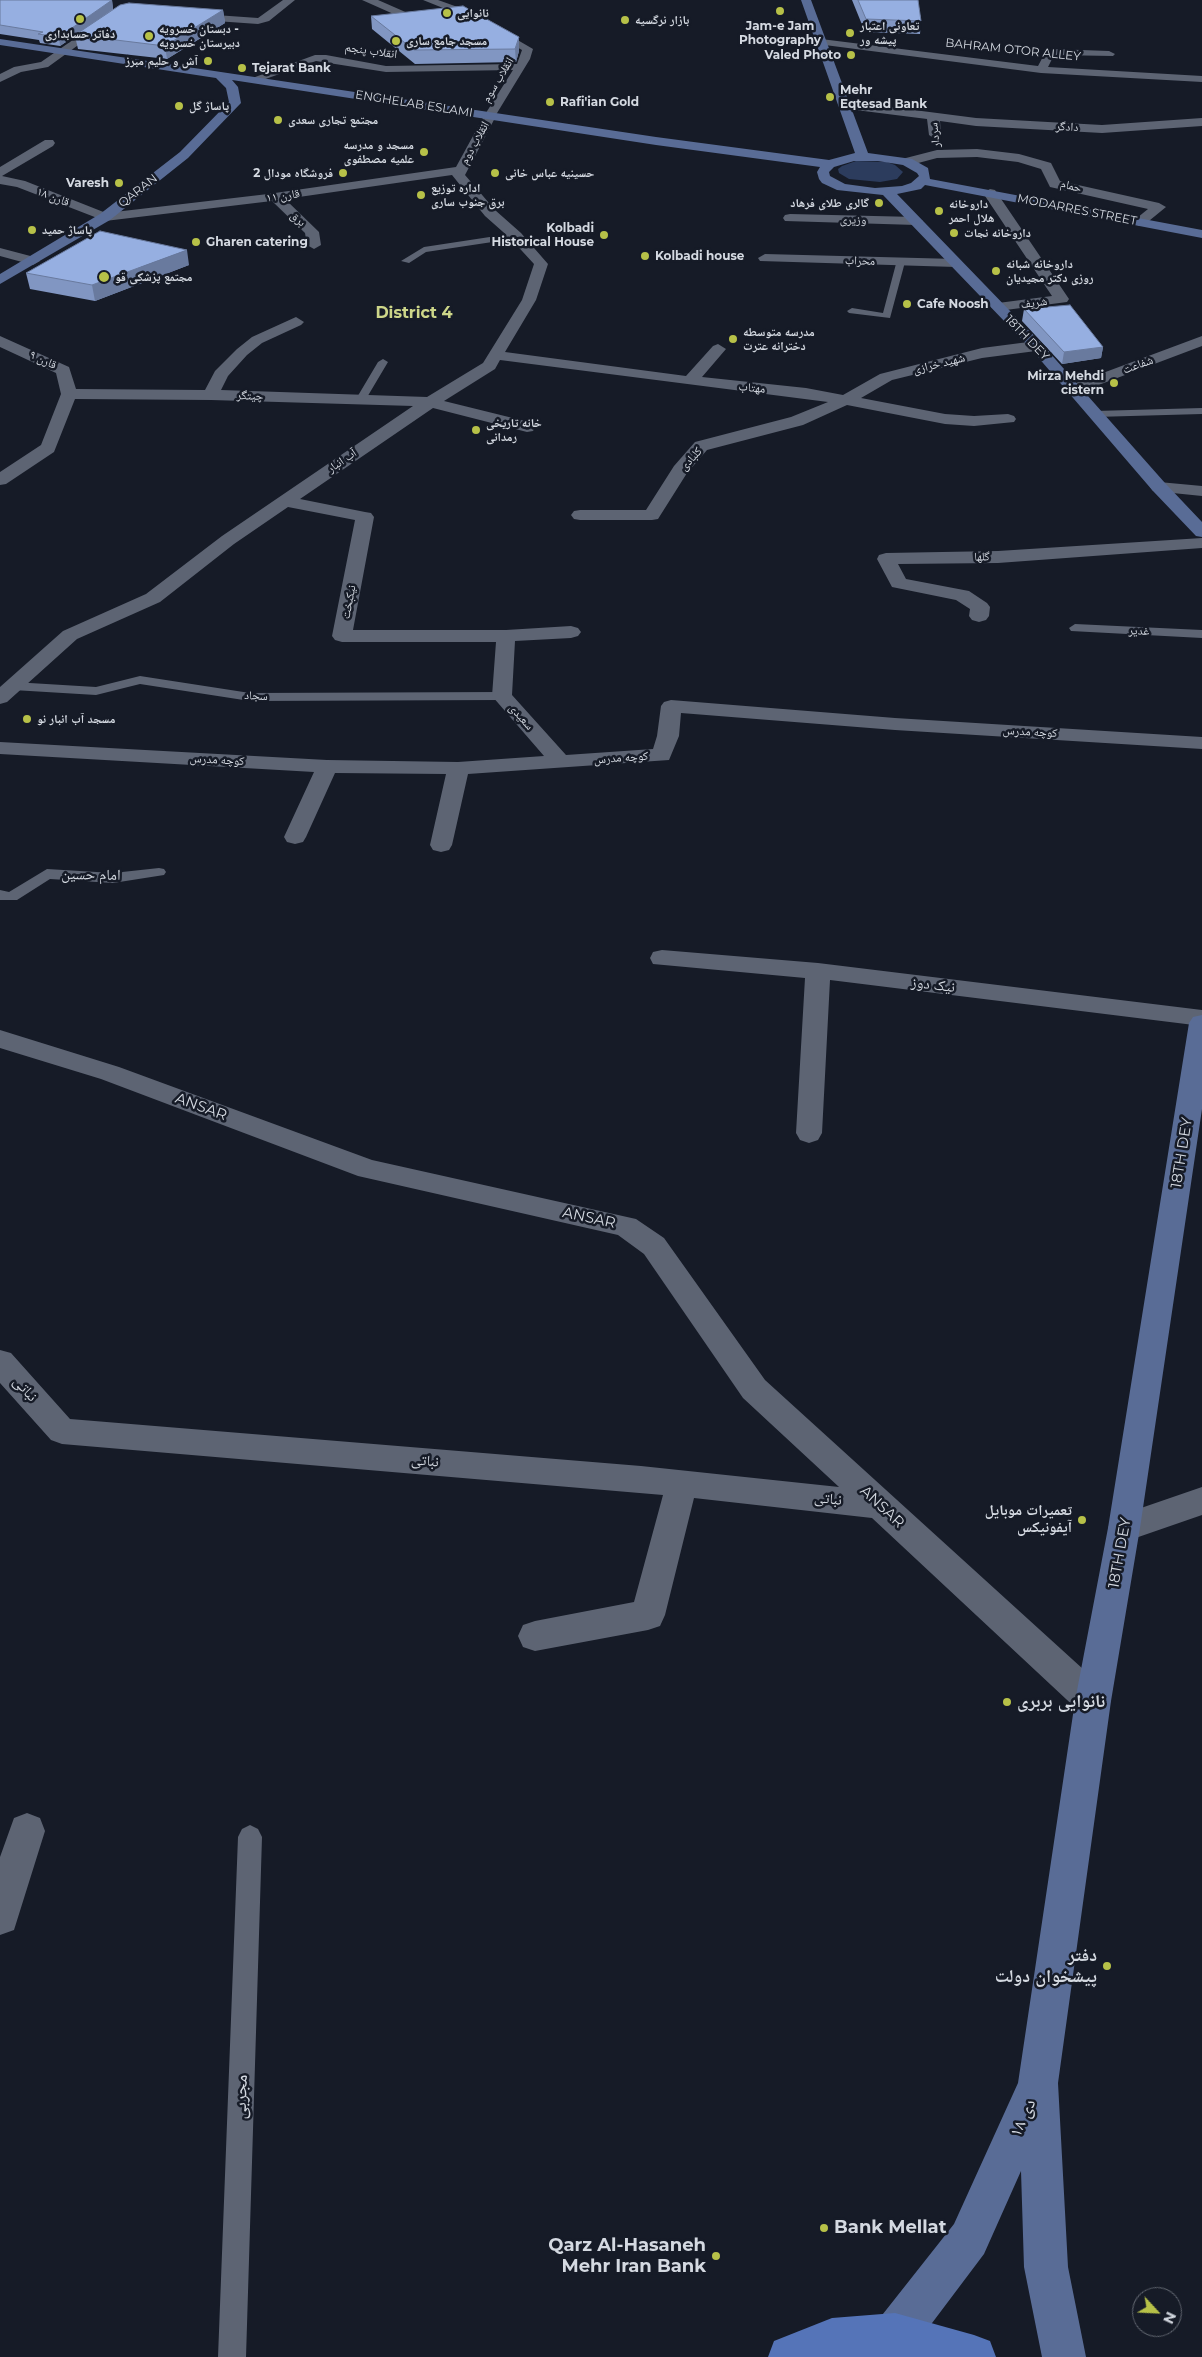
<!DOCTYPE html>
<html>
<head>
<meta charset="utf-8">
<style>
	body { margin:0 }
	#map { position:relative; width:1202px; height:2357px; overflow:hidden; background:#161b27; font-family:Montserrat,sans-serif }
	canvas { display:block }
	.north { position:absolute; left:1132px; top:2287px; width:50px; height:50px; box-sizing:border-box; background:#161b27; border:1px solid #626771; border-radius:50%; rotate:115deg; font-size:14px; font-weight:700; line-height:20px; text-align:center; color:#d4d9e1 }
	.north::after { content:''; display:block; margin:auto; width:18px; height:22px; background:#b7c148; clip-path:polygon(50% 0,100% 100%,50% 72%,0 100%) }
</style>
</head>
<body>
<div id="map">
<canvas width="1202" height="2357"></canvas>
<div class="north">N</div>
</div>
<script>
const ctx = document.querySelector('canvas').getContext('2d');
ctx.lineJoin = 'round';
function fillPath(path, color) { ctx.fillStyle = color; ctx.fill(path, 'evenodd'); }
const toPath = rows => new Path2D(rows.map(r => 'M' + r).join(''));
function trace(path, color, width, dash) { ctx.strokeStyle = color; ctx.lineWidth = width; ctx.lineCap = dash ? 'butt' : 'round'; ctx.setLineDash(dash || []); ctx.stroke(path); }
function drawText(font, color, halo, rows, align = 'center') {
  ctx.font = font + ' Montserrat,"Noto Naskh Arabic",sans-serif'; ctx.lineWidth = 5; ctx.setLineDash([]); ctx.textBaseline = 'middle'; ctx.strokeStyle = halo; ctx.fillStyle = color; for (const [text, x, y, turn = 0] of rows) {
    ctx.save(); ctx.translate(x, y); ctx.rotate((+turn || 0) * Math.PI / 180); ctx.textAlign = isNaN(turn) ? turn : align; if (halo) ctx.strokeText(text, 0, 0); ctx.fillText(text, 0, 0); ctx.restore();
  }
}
const green = toPath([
	[856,161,887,162,895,165,903,172,897,179,880,182,849,179,839,173,838,169,842,166]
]);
const service = toPath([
	[516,233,520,236,519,238,426,252,409,263,401,261,424,247,516,233],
	[897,260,905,262,890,318,849,313,847,311,852,308,883,313,897,260],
	[383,359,388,362,366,399,361,402,357,401,356,399,378,362,383,359],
	[1202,408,1202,414,1095,417,1090,414,1095,411,1202,408],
	[1075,624,1202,630,1202,638,1071,631,1069,628,1075,624],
	[140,676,250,693,502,692,509,696,502,700,250,701,140,684,96,695,13,690,7,686,13,682,96,687,140,676],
	[159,868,164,869,166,872,164,875,113,883,50,879,17,900,0,900,0,890,9,892,47,869,113,873,159,868],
	[250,1825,258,1829,262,1837,246,2357,218,2357,238,1837,242,1829,250,1825]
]);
const pedestrian = toPath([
	[423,0,438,0,466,10,533,49,530,59,494,118,490,119,484,116,513,70,386,72,316,61,257,82,249,82,247,80,315,55,326,55,386,66,517,64,522,50,458,14,423,0]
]);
const minor = toPath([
	[283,0,295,0,269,21,258,24,187,19,182,16,187,13,258,18,283,0],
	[362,0,378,0,410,14,436,15,441,18,436,21,407,20,362,0],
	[106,17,111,20,110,22,48,67,21,72,0,82,0,74,14,67,41,62,106,17],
	[821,39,1038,66,1046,51,1053,49,1109,51,1115,54,1113,56,1054,55,1048,67,1202,76,1202,82,1041,73,817,44,817,40,821,39],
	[844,101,976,118,1102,125,1202,118,1202,126,1102,133,976,126,940,121,941,135,935,139,929,135,927,119,840,108,838,105,844,101],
	[490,112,496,116,465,175,495,210,521,233,548,264,536,300,505,352,686,376,713,346,718,344,726,349,702,377,806,388,843,395,880,374,982,348,1036,341,1044,346,1036,351,982,358,892,380,861,398,945,414,974,416,1008,414,1014,416,1016,419,1014,422,974,426,945,424,847,405,803,425,707,450,687,473,658,519,652,520,580,520,574,519,571,515,574,511,580,510,646,510,674,466,695,442,791,417,828,402,500,360,495,369,444,401,533,423,535,427,533,431,527,432,433,408,300,499,365,512,371,513,374,517,353,630,506,630,571,626,578,628,581,632,578,636,571,638,515,641,512,695,566,755,653,749,657,736,661,706,664,702,671,700,895,718,1202,737,1202,749,895,730,681,713,679,736,669,760,468,774,452,845,449,850,441,852,433,850,430,845,446,774,335,773,306,837,303,842,295,844,287,842,284,837,314,772,0,754,0,742,327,760,458,762,544,756,492,696,496,642,342,642,335,640,332,636,355,520,288,507,234,544,160,602,77,639,7,702,0,704,0,687,63,631,146,594,222,536,413,406,211,400,75,399,54,452,6,484,0,485,0,472,41,445,61,394,56,373,0,347,0,336,69,367,76,389,205,390,215,371,237,349,252,337,296,317,304,322,301,325,262,343,247,355,228,376,221,390,427,397,483,363,522,300,534,264,511,239,485,216,452,175,285,199,319,232,321,245,314,249,307,245,305,233,272,201,105,221,17,187,0,184,0,167,45,140,53,140,55,143,53,146,2,176,25,181,106,213,268,194,456,167,484,116,490,112],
	[977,149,1019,154,1051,163,1060,181,1159,203,1166,207,1144,225,1139,226,1132,222,1148,209,1050,187,1041,169,1018,162,977,157,937,158,907,166,901,162,902,159,937,150,977,149],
	[990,189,995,190,1069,299,1067,302,998,311,991,307,998,303,1052,296,983,193,990,189],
	[790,214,916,217,923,221,916,225,785,221,783,218,785,215,790,214],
	[0,248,38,258,40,261,33,265,0,256,0,248],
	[765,254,956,259,963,263,956,267,760,261,758,258,765,254],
	[1202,336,1202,346,1080,392,1068,392,1066,389,1068,386,1202,336],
	[1159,482,1202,486,1202,496,1153,491,1150,487,1153,483,1159,482],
	[1202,538,1202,548,998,563,898,564,906,579,969,591,987,603,990,607,989,616,986,620,979,622,972,620,969,616,970,609,956,600,892,587,877,559,879,555,886,553,998,551,1202,538],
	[662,950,818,963,1202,1010,1202,1026,830,980,822,1133,818,1140,809,1143,800,1140,796,1133,805,978,653,964,650,958,653,952,662,950],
	[0,1030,119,1067,372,1160,636,1219,664,1238,765,1380,1105,1689,1111,1701,1105,1713,1093,1717,1081,1713,872,1518,694,1498,665,1615,660,1626,648,1630,535,1651,523,1647,518,1636,523,1625,535,1621,634,1602,663,1495,62,1444,51,1440,0,1383,0,1350,11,1353,70,1419,641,1466,839,1487,743,1398,644,1254,618,1235,358,1176,101,1079,0,1048,0,1030],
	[1202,1487,1202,1515,1124,1542,1112,1538,1108,1528,1112,1518,1202,1487],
	[27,1813,40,1818,45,1831,14,1930,0,1935,0,1857,14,1818,27,1813]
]);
const secondary = toPath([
	[801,0,811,0,868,153,912,159,928,168,930,179,1202,230,1202,238,925,185,921,189,897,194,1041,343,1165,483,1202,522,1202,537,1196,536,1153,491,1031,349,883,195,837,190,822,183,819,179,817,172,820,167,656,145,232,80,238,87,241,103,188,158,110,220,0,284,0,274,100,214,180,152,229,102,226,88,216,78,0,45,0,39,656,137,829,160,855,153,801,0],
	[854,161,878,161,903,165,917,173,919,176,911,183,902,186,875,188,845,184,830,176,829,172,834,167,854,161],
	[1202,1015,1202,1109,1140,1528,1111,1701,1058,2083,1068,2267,1086,2357,1042,2357,1024,2267,1021,2171,984,2254,911,2351,895,2357,879,2351,873,2335,879,2319,954,2224,1018,2083,1075,1701,1108,1528,1189,1023,1193,1017,1202,1015]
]);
const primary = toPath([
	[895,2313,974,2335,990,2341,996,2357,768,2357,774,2341,832,2318,895,2313]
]);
const wall = toPath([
	[0,0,112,0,113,9,223,10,225,23,167,59,78,49,75,36,60,46,40,43,39,40,0,34],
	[852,0,918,0,921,21,920,34,865,32],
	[371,16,519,37,519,51,516,62,415,64,372,29],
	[189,265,95,301,30,289,26,273],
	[1024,309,1103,347,1101,358,1062,364,1022,321]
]);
const shadedWall = toPath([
	[112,0,113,9,60,46,59,37],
	[223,10,225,23,167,59,165,46],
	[519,37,519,51,516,62,515,49],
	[187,250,189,265,95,301,92,285],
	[1103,347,1101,358,1062,364,1064,352]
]);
const building = toPath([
	[0,0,112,0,59,37,38,34,43,32,0,25,0,0],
	[858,0,918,0,921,21,866,19,858,0],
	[129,3,223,10,165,46,75,35,120,5,129,3],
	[463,6,519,37,515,49,414,50,371,16,463,6],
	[100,231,187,250,92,285,26,273,100,231],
	[1070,305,1103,347,1064,352,1024,309,1070,305]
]);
const markers = [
	[780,11,5,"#b7c148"],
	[447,13,5,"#b7c148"],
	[80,19,5,"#b7c148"],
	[625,20,5,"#b7c148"],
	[850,33,5,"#b7c148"],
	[149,36,5,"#b7c148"],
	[396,41,5,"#b7c148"],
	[851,55,5,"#b7c148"],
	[208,61,5,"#b7c148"],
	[242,68,5,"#b7c148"],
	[830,97,5,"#b7c148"],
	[550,102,5,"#b7c148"],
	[179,106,5,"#b7c148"],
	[278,120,5,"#b7c148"],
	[424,152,5,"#b7c148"],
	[343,173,5,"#b7c148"],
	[495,173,5,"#b7c148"],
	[119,183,5,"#b7c148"],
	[421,195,5,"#b7c148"],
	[879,203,5,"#b7c148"],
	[939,211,5,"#b7c148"],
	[32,230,5,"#b7c148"],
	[954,233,5,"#b7c148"],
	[604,235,5,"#b7c148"],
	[196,242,5,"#b7c148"],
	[645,256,5,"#b7c148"],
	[996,271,5,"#b7c148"],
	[104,277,6,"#b7c148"],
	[907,304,5,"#b7c148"],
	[733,339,5,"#b7c148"],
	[1114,383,5,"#b7c148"],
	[476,430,5,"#b7c148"],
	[27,719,5,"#b7c148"],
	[1082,1520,5,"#b7c148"],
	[1007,1702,5,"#b7c148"],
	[1107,1966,5,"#b7c148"],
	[824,2228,5,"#b7c148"],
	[716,2256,5,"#b7c148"]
];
const farPoinames = [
	["نانوایی",457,13],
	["بازار نرگسیه",635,20],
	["Jam-e Jam",780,26,"center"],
	["Photography",780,40,"center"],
	["تعاونی اعتبار",860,26],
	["پیشه ور",860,40],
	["دبستان خسرویه -",159,29],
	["دبیرستان خسرویه",159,43],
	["دفاتر حسابداری",80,34,"center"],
	["مسجد جامع ساری",406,41],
	["Valed Photo",841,55,"right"],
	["آش و حلیم مبرز",198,61,"right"],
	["Tejarat Bank",252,68],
	["Mehr",840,90],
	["Eqtesad Bank",840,104],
	["Rafi'ian Gold",560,102],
	["پاساژ گل",189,106],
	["مجتمع تجاری سعدی",288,120],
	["مسجد و مدرسه",414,145,"right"],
	["علمیه مصطفوی",414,159,"right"],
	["فروشگاه مودال 2",333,173,"right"],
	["حسینیه عباس خانی",505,173],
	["Varesh",109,183,"right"],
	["اداره توزیع",431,188],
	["برق جنوب ساری",431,202],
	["گالری طلای فرهاد",869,203,"right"],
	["داروخانه",949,204],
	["هلال احمر",949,218],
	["Kolbadi",594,228,"right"],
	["Historical House",594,242,"right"],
	["پاساژ حمید",42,230],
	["داروخانه نجات",964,233],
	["Gharen catering",206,242],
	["Kolbadi house",655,256],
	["داروخانه شبانه",1006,264],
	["روزی دکتر مجیدیان",1006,278],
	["مجتمع پزشکی قو",115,277],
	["Cafe Noosh",917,304],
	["مدرسه متوسطه",743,332],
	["دخترانه عترت",743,346],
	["Mirza Mehdi",1104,376,"right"],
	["cistern",1104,390,"right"],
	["خانه تاریخی",486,423],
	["رمدانی",486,437],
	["مسجد آب انبار نو",37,719]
];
const farStreetnames = [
	["BAHRAM OTOR ALLEY",1013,50,6],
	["انقلاب پنجم",371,51,8],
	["انقلاب سوم",498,80,-59],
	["ENGHELAB ESLAMI",414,104,9],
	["دادگر",1067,127,3],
	["سردار",935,135,-96],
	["انقلاب دوم",475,143,-61],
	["حمام",1071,186,15],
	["QARAN",138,191,-38],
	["قارن ۱۱",283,196,-8],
	["قارن ۱۸",53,197,21],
	["MODARRES STREET",1077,210,11],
	["برق",298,219,43],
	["وزیری",853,220,1],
	["محراب",860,261,2],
	["شریف",1034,303,-7],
	["18TH DEY",1027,338,46],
	["قارن ٩",43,360,25],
	["شهید خرازی",939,364,-14],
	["شفاعت",1138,365,-20],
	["مهتاب",752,388,6],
	["چیتگر",250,396,2],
	["کلبادی",691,459,-47],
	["آب انبار",342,461,-34],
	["گلها",982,557,-1],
	["نیکبخت",349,602,-79],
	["غدیر",1139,631,2],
	["سجاد",256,696,3],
	["سعیدی",521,717,48],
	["کوچه مدرس",1030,732,3],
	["کوچه مدرس",621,758,-4],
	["کوچه مدرس",217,760,3]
];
const streetNames = [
	["امام حسین",91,875,1],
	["نیک دوز",933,985,7],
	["ANSAR",201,1107,20],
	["18TH DEY",1182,1153,-81],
	["ANSAR",589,1218,12],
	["نباتی",25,1389,48],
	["نباتی",425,1461,5],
	["نباتی",828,1499,6],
	["ANSAR",882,1507,43],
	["18TH DEY",1120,1553,-80]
];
const poiNames = [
	["تعمیرات موبایل",1072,1511],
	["آیفونیکس",1072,1528]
];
const farDistrictnames = [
	["District 4",414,313]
];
const nearPoinames = [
	["نانوایی بربری",1017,1702],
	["دفتر",1097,1956,"right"],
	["پیشخوان دولت",1097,1977,"right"],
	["Bank Mellat",834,2228],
	["Qarz Al-Hasaneh",706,2246,"right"],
	["Mehr Iran Bank",706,2267,"right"]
];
const nearStreetnames = [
	["مجربی",241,2097,-88],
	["۱۸ دی",1023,2118,-66]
];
fillPath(green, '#2c3c5d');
fillPath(service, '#5d6473');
fillPath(pedestrian, '#5d6473');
fillPath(minor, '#5d6473');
fillPath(secondary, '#596c96');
fillPath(primary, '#5574b8');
fillPath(wall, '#8196c2');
fillPath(shadedWall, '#697a9e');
fillPath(building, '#96afe1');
trace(building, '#697a9e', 1);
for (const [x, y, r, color] of markers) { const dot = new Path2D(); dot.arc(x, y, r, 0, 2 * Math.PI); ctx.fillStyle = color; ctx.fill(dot); trace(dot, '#161b27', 2); }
drawText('bold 12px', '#d4d9e1', '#161b27', farPoinames, 'left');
drawText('12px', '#d4d9e1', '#161b27', farStreetnames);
drawText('15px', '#d4d9e1', '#161b27', streetNames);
drawText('bold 15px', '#d4d9e1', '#161b27', poiNames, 'right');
drawText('bold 16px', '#cdd689', '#161b27', farDistrictnames);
drawText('bold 18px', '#d4d9e1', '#161b27', nearPoinames, 'left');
drawText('18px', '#d4d9e1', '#161b27', nearStreetnames);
</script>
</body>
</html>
